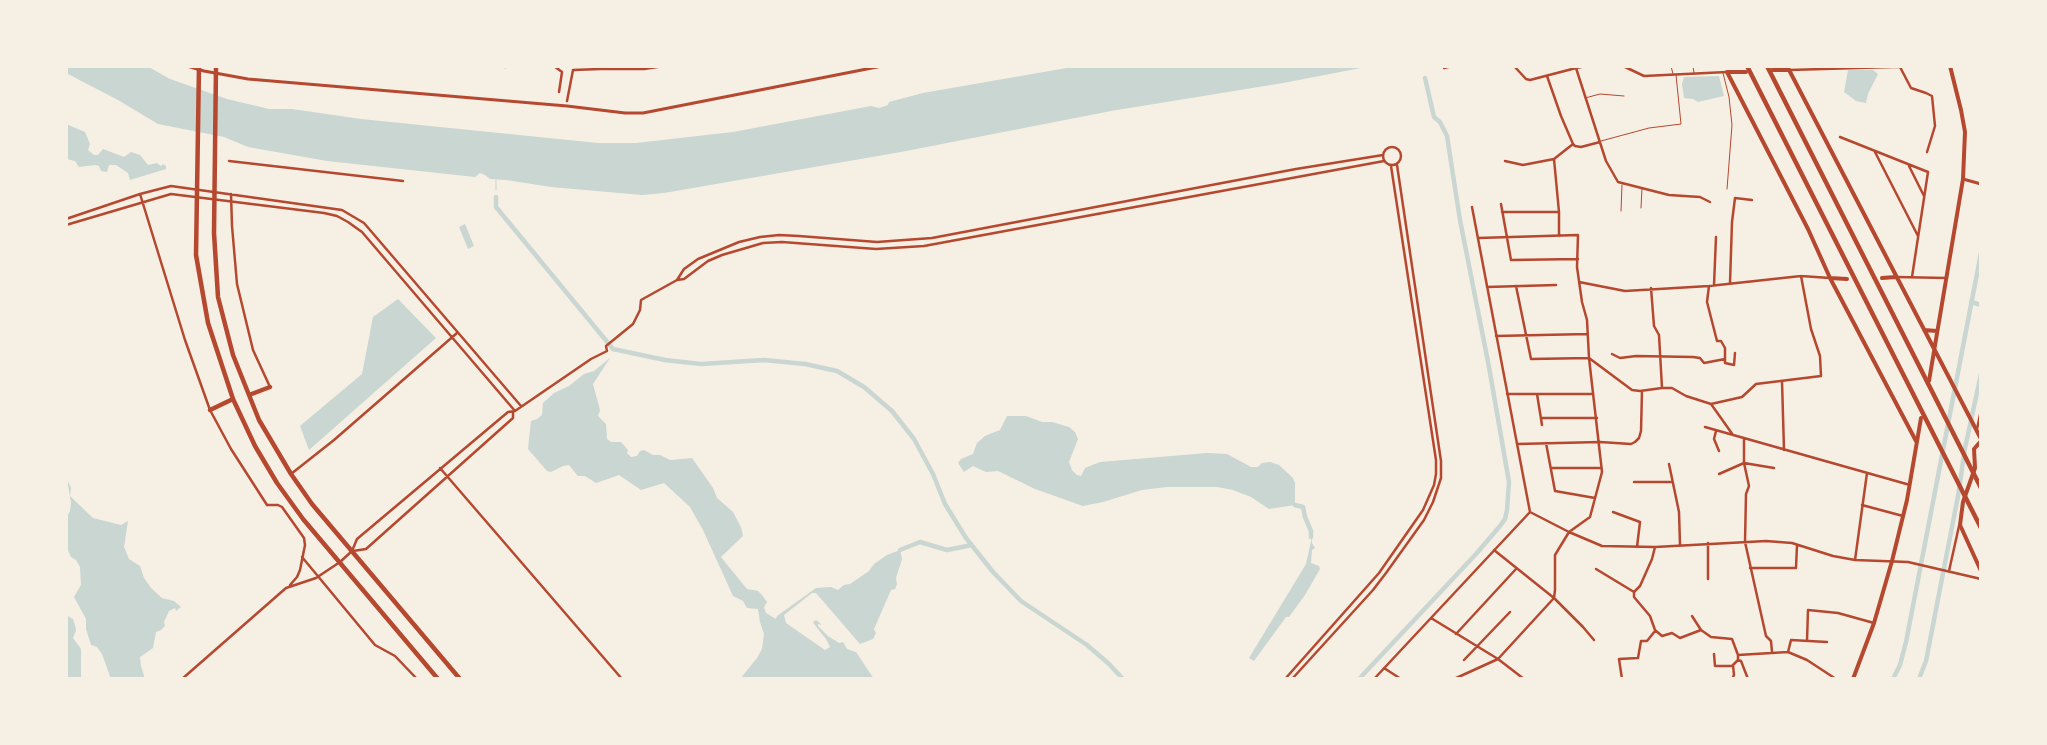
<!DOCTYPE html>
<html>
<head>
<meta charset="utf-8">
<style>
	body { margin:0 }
	#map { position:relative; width:2047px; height:745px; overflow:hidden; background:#f6efe4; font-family:"Asap Condensed",sans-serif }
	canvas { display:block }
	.frame { position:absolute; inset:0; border:68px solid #f6efe4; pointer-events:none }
</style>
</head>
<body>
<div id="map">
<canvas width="2047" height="745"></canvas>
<div class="frame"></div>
</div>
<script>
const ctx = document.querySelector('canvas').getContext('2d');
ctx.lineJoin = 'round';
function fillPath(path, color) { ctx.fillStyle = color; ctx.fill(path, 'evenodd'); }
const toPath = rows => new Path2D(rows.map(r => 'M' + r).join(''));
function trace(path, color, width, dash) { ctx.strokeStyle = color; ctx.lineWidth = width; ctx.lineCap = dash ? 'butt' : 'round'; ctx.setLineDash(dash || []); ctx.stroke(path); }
const water = toPath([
	[66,66,147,66,170,79,227,99,269,109,292,109,361,119,598,143,636,143,733,132,871,106,879,108,888,105,889,102,923,93,1078,66,1371,66,1283,83,1111,111,901,152,664,193,642,195,551,187,506,180,490,179,485,175,480,173,475,177,327,161,248,147,224,137,158,124,118,100,66,73],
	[1848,70,1873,70,1878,74,1868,94,1866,103,1856,101,1844,92],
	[1719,76,1724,96,1698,102,1693,99,1684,98,1682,84,1684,77],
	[66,124,85,132,90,144,88,150,94,155,98,155,103,149,124,157,131,152,140,155,148,165,157,163,161,166,163,164,166,166,166,169,130,180,128,173,116,165,109,165,107,172,101,171,99,166,95,165,79,167,75,161,66,159],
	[465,224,474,246,468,249,459,227],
	[398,299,436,338,309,450,300,426,362,374,373,317],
	[610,358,593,384,600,410,598,416,606,424,607,439,611,442,621,442,628,450,627,453,631,457,637,456,640,451,644,450,653,455,660,455,670,460,692,458,713,488,717,498,733,512,741,527,743,536,721,557,747,589,758,591,762,595,767,602,764,607,766,613,776,619,777,616,816,588,831,587,838,590,844,585,850,584,869,571,874,564,887,555,900,550,902,559,896,578,897,584,895,589,891,590,874,629,876,633,873,639,860,644,816,593,812,593,784,615,786,623,825,650,830,647,826,639,814,624,813,622,816,620,822,625,818,624,818,626,828,636,839,643,843,642,847,649,856,652,874,679,740,679,757,658,762,649,764,634,760,622,758,609,747,608,743,601,733,596,703,530,690,507,664,483,641,490,619,475,596,483,585,476,578,476,569,465,563,466,551,472,547,471,528,449,531,421,537,419,542,415,543,403,554,393,569,386,584,374,594,371],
	[1007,416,1026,416,1042,422,1052,422,1069,427,1075,432,1078,439,1069,462,1072,470,1077,475,1081,476,1085,468,1100,462,1207,453,1227,454,1251,467,1258,467,1262,463,1270,462,1279,465,1293,478,1295,483,1295,505,1269,509,1251,497,1233,490,1217,487,1167,487,1142,490,1103,502,1083,506,1035,489,998,471,986,472,973,466,964,472,958,463,961,459,973,454,977,443,985,436,1000,430],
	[67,479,71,488,70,496,93,518,121,525,128,521,124,547,129,559,140,566,144,578,151,588,162,598,174,601,181,607,176,611,175,608,169,611,164,622,165,626,161,630,156,632,153,648,140,657,141,666,145,679,111,679,102,654,97,647,91,645,86,629,86,619,74,597,81,585,80,567,76,560,71,557,66,546,66,518,70,511,71,503],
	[1312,537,1312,543,1315,548,1312,550,1311,563,1319,566,1320,569,1305,595,1289,617,1286,617,1254,661,1249,658,1306,564],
	[66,611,69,617,73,619,75,625,76,630,73,638,81,649,81,679,66,679]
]);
const stream = toPath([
	[496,190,496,180]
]);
const canal = toPath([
	[496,197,496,207,613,349,665,360,701,364,764,360,805,364,837,371,864,387,892,411,914,439,933,474,945,504,966,538,993,572,1021,601,1087,645,1109,664,1123,679],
	[1971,302,1981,305],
	[1295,505,1303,507,1305,517,1311,531,1311,537],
	[900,550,920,542,947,550,972,545],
	[1359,679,1476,554,1500,526,1505,519,1507,510,1509,482,1489,367,1460,220,1447,136,1440,122,1434,117,1425,78],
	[1893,679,1900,665,1906,642,1981,253],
	[1919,679,1926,661,1958,496,1965,448,1981,374]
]);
const service = toPath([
	[1671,66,1673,74],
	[1693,66,1694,73],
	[1723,73,1729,97,1732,125,1727,189],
	[1585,98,1600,94,1624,96],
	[1601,141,1649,128,1681,124,1676,75],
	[1641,208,1642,188],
	[1621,211,1622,185]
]);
const minor = toPath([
	[554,66,562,72,559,92],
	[602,66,600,69,644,69,664,66],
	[1444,66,1444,68,1452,66],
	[1514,66,1526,79,1530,80,1576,68],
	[1586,66,1576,68,1606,161,1618,182,1669,195,1700,197,1710,202],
	[1623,66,1644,76,1727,72],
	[505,67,505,66],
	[1900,67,1911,88,1926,93,1932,96,1935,126,1927,152],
	[1789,70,1927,66],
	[1547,76,1561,116,1573,144,1575,146,1581,147,1600,142],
	[567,101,573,70,600,69],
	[1840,137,1928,172,1912,277],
	'1383 156a9 9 0 1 1 18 0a9 9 0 1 1-18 0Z',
	[1875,152,1918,236],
	[229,161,403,181],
	[1505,161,1523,165,1554,159],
	[1909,166,1924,196],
	[140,194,185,340,210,410,231,449,267,505,278,505,282,507,304,538,305,545,300,570,297,577,290,585],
	[231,194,232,226,237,284,253,350,270,387],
	[1501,204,1511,260,1578,259],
	[1502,212,1559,212,1559,236],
	[1559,212,1554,159,1573,144],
	[66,219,140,194,171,186,342,210,364,223,521,406],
	[66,225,171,194,324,213,337,216,348,222,362,232,515,411],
	[1896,277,1947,278],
	[677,280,684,269,698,259,739,242,760,237,779,235,799,236,877,242,932,238,1296,169,1383,155],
	[1579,282,1625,291,1709,286,1801,276,1830,278],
	[1730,283,1732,222,1735,198,1752,200],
	[1714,285,1716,237],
	[1516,286,1531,359,1589,358,1632,390,1640,391,1662,388,1672,388,1686,396,1711,404,1733,435],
	[1709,286,1707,302,1717,341,1721,341,1725,348,1725,363,1734,365,1735,353],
	[1487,287,1556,285],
	[1651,288,1654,326,1659,335,1662,388],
	[1496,336,1587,334],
	[1612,354,1620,358,1636,356,1693,357,1700,358,1704,363,1725,359],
	[1782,381,1784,450],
	[1507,394,1593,394],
	[1537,394,1542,425],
	[1711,404,1742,397,1756,384,1821,376,1820,356,1811,329,1801,276],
	[1541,418,1597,418],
	[1705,427,1910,485],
	[1977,429,1981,410],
	[1716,431,1714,439,1719,451],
	[1744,439,1744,463,1749,486,1746,494,1745,542,1766,636,1771,641,1772,652],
	[1546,443,1555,491,1595,498],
	[1517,444,1600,442,1631,444,1635,442,1639,438,1641,431,1642,391],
	[1669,464,1679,512,1680,545],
	[440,468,622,679],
	[1551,468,1601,468],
	[291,474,334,440,457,333],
	[1719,474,1744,463,1774,468],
	[1634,482,1672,482],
	[1862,505,1903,516],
	[1530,512,1569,532,1602,546,1655,547,1766,541,1792,543,1833,556,1855,560,1908,562,1981,579],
	[1613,512,1640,522,1637,547],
	[1655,547,1652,559,1640,586,1634,592,1634,597,1650,616,1655,630,1662,636,1672,633,1680,638,1701,630],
	[1494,550,1554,598,1583,627,1594,640],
	[353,551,366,549,513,418,513,412],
	[302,557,375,645,395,656,417,679],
	[1855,560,1867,473],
	[1750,568,1796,568,1797,545],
	[1596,569,1634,592],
	[1949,571,1959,526],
	[1708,579,1708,543],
	[1692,616,1701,630,1711,637,1732,639,1738,655,1788,652,1807,660,1836,679],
	[1431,618,1498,659,1524,679],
	[1456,634,1516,569],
	[1807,641,1808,610,1838,613,1874,623],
	[1788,652,1791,640,1827,642],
	[1714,654,1715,666,1733,666],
	[1738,655,1738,660,1741,661,1748,679],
	[1464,660,1510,612],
	[1384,668,1401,679],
	[182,679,286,588,316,578,340,562,352,551,357,539,508,412,515,411,591,359,607,351,606,346,633,324,640,310,641,300,677,280,684,279,708,261,722,255,763,243,782,242,876,249,924,246,1384,161],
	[1285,679,1379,573,1423,510,1434,485,1436,474,1436,460,1391,166],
	[1292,679,1373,590,1386,573,1424,520,1433,502,1441,478,1441,461,1397,165],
	[1374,679,1530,512,1472,207],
	[1454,679,1498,659,1554,598,1555,590,1555,555,1569,532,1590,517,1602,472,1589,358,1587,320,1582,302,1577,267,1578,235,1478,238],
	[1622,679,1619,659,1638,658,1641,641,1647,641,1655,631],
	[1732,679,1734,675,1733,665,1738,660]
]);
const tertiary = toPath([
	[187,66,204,71,248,79,567,106,625,113,643,113,882,66],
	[1963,179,1981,184]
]);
const secondary = toPath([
	[1950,66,1961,110,1965,132,1963,179],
	[1960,525,1963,502,1975,468,1974,449,1981,441]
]);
const primary = toPath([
	[1787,66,1981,439],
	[1772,70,1789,70],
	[1746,72,1727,72,1808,229,1830,278,1916,441],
	[1830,278,1847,279],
	[1882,278,1896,277],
	[1924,330,1937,331],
	[1929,381,1963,179],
	[1960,525,1981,571],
	[1853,679,1874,623,1892,561,1907,500,1921,418]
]);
const trunk = toPath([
	[199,66,196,255,208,323,233,399,255,446,277,483,303,519,438,679],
	[216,66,214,233,218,297,233,355,259,420,291,474,312,504,460,679],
	[249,395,270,387],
	[210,410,233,399]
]);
const motorway = toPath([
	[1747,66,1981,528],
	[1767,66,1981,488]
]);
fillPath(water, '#c9d6d2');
trace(stream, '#c9d6d2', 1);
trace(canal, '#c9d6d2', 4.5);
trace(service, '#b5482f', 1);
trace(minor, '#b5482f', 2.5);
trace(tertiary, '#b5482f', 3);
trace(secondary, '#b5482f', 4);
trace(primary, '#b5482f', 4);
trace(trunk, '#b5482f', 4.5);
trace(motorway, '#b5482f', 4.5);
</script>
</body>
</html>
